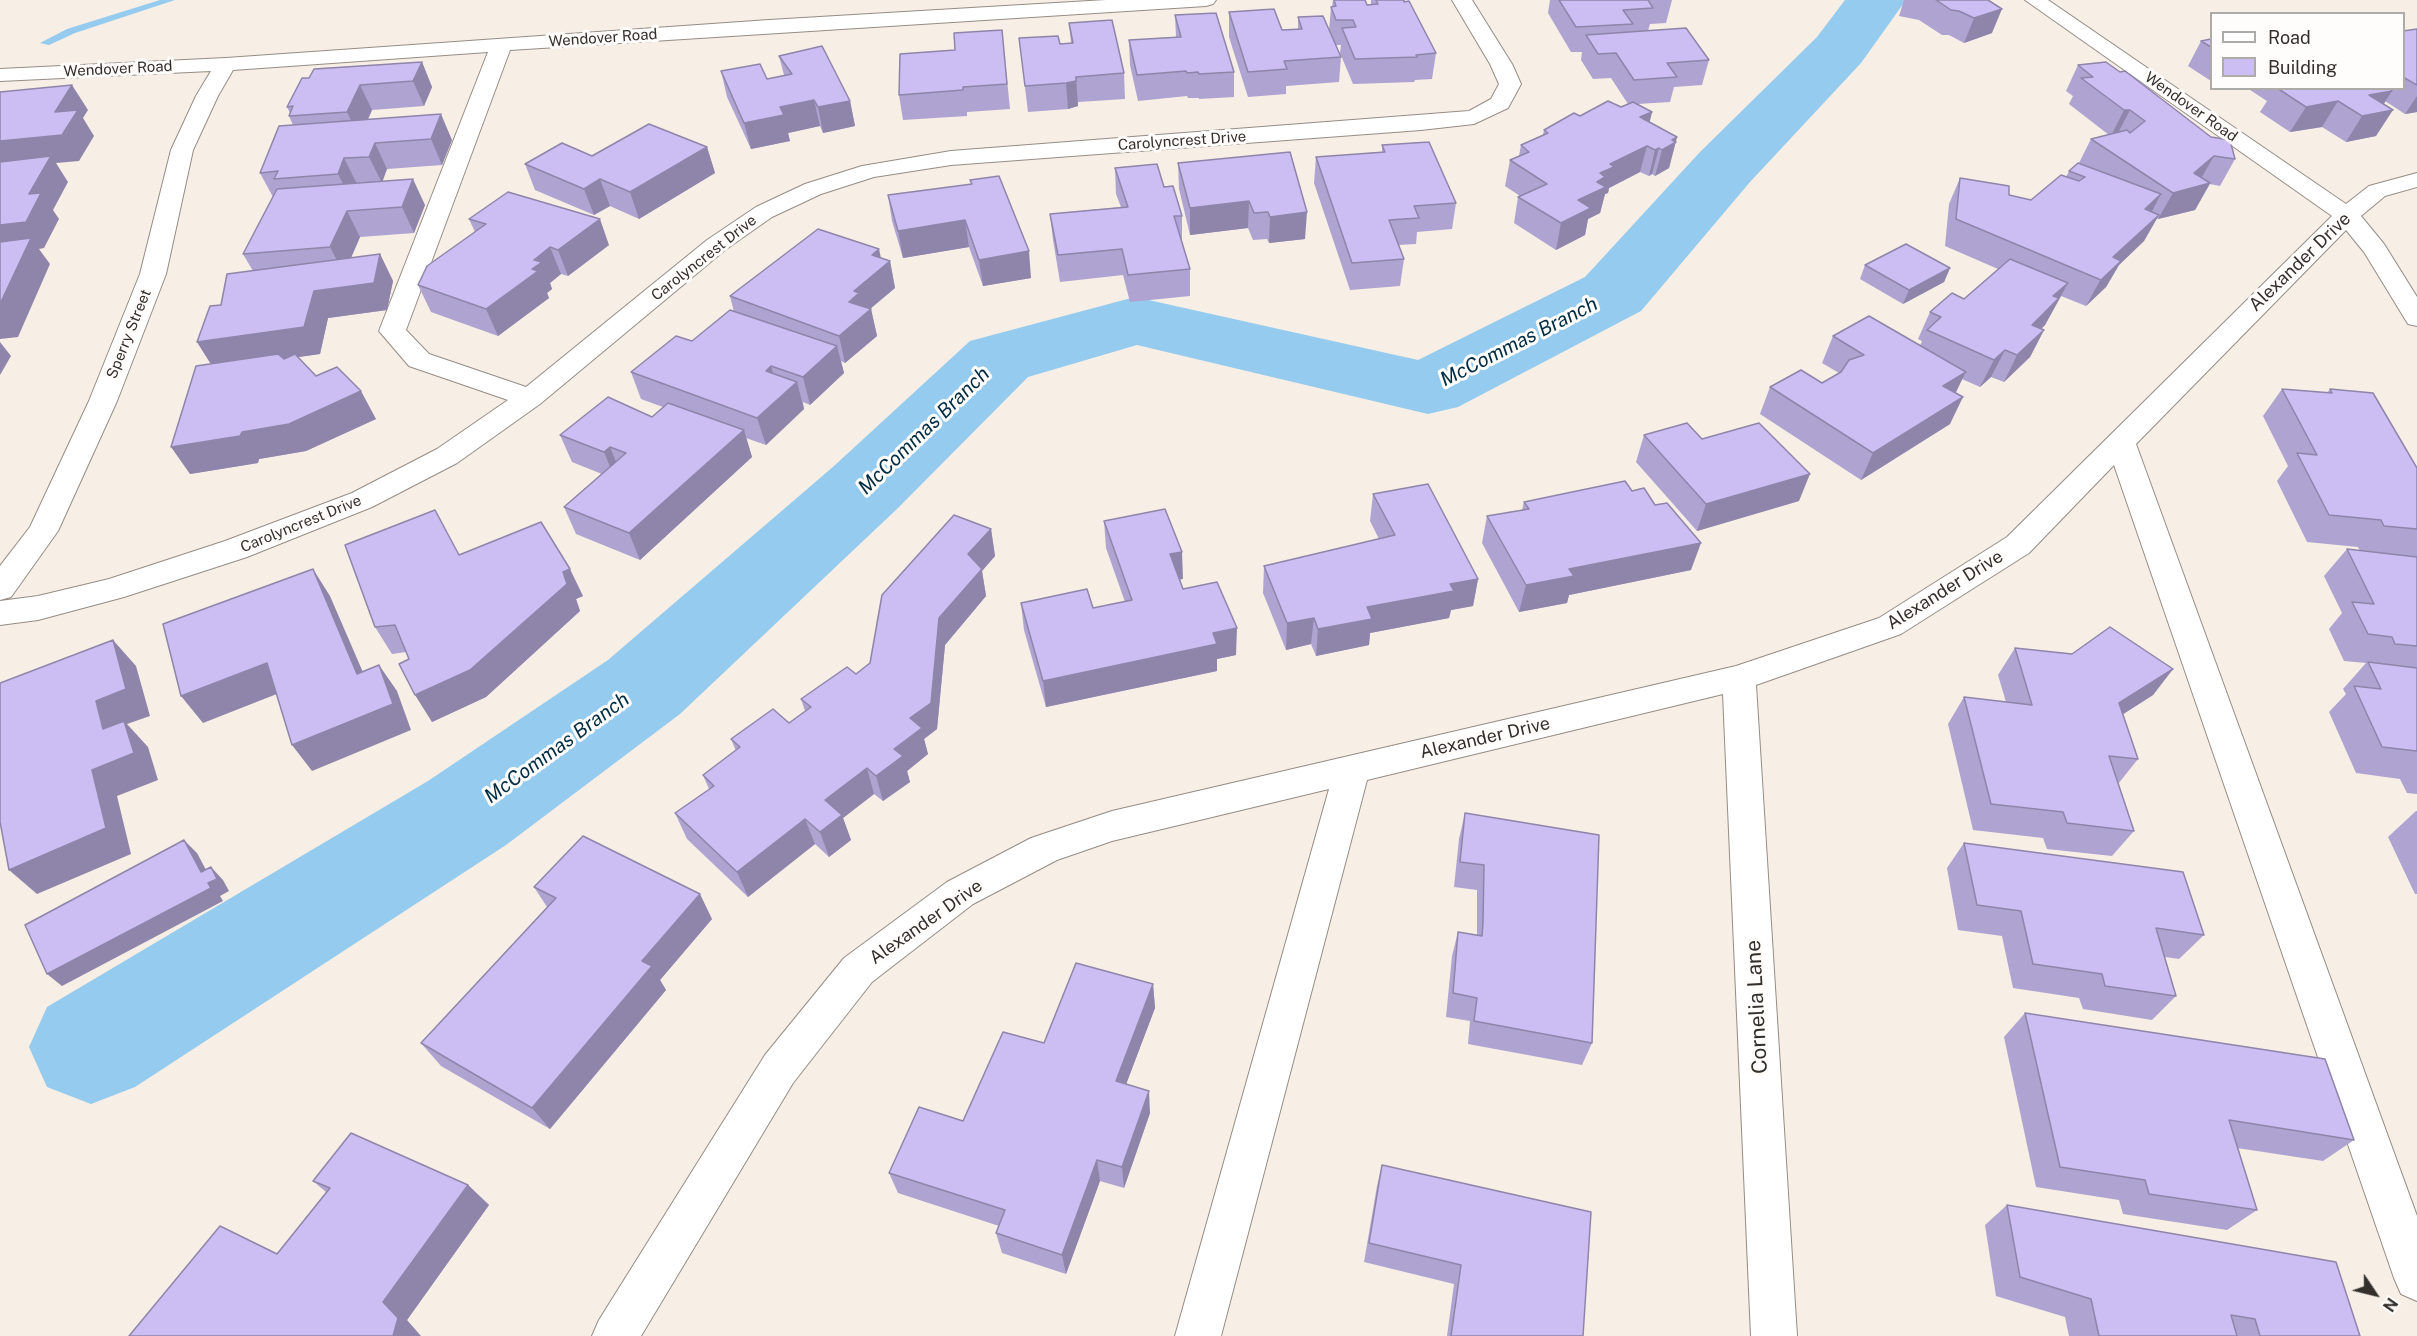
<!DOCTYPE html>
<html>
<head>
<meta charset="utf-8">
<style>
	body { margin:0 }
	#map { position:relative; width:2417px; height:1336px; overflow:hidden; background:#f7eee5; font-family:"Public Sans",sans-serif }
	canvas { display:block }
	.legend { position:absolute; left:2210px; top:12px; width:195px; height:78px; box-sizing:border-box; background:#fffdfb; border:2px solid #adaba8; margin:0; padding:8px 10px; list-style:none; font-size:18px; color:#33302c }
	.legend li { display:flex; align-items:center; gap:12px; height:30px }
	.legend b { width:30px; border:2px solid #adaba8 }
	.north { position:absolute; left:2345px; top:1264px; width:60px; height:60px; -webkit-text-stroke:4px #fffdfb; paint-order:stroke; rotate:125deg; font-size:16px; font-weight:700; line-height:24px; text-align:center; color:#33302c }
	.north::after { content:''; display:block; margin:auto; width:21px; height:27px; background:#33302c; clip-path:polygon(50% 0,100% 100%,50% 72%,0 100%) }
</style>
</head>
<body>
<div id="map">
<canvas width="2417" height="1336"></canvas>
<ul class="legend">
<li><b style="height:8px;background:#fff"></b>Road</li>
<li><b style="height:16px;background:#ccbef3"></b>Building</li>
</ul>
<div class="north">N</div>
</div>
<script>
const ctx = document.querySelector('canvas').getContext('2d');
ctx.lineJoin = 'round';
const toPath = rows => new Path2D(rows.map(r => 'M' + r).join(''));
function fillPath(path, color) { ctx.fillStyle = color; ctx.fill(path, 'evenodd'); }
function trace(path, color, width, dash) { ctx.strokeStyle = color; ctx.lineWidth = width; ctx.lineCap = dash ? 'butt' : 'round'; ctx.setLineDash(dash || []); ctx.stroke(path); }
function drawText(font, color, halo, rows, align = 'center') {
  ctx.font = font + ' "Public Sans",sans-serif'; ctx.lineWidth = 6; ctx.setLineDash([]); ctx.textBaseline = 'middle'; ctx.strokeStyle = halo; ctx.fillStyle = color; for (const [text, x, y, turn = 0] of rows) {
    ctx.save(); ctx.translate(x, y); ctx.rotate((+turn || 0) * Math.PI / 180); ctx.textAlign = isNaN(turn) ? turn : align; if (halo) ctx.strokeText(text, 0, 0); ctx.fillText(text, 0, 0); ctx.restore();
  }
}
const stream = toPath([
	[160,0,175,0,75,33,49,45,40,43,67,29,160,0]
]);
const river = toPath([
	[1845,0,1906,0,1861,63,1750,182,1641,311,1458,407,1428,414,1137,345,1028,377,898,508,680,714,506,845,135,1087,91,1104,47,1087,29,1047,47,1007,428,781,608,660,834,466,970,341,1135,297,1418,360,1585,277,1700,152,1817,37,1845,0]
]);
const minor = toPath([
	[1106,0,1216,0,1213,4,1206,6,510,50,406,330,429,354,526,387,707,240,756,207,805,184,862,166,951,151,1469,111,1491,99,1499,84,1490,64,1452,0,1472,0,1512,64,1521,84,1508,108,1474,124,1421,130,951,165,874,177,821,194,772,217,725,250,540,404,457,463,372,507,247,557,124,597,38,620,0,625,0,601,38,596,109,579,225,541,352,493,437,449,508,400,409,366,379,331,488,52,233,70,218,96,193,150,166,274,117,401,58,531,11,597,0,600,0,566,30,527,89,401,140,274,171,150,196,96,211,71,0,81,0,69,226,58,769,20,1106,0],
	[2025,0,2048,0,2346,204,2369,186,2417,173,2417,187,2385,196,2361,216,2384,244,2417,297,2417,326,2408,324,2364,252,2346,230,2136,444,2417,1216,2417,1301,2401,1294,2394,1278,2114,465,2029,553,1901,634,1756,685,1797,1336,1751,1336,1723,694,1367,780,1221,1336,1175,1336,1329,789,1112,841,1057,860,973,904,872,982,793,1083,641,1336,592,1336,599,1320,765,1055,844,958,947,882,1031,838,1112,811,1736,666,1879,618,2007,537,2332,216,2025,0]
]);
const wall = toPath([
	[1333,0,1365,0,1367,5,1371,4,1371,0,1404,0,1436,53,1432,79,1415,80,1414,82,1353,84,1340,53,1341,45,1336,45,1341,57,1339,82,1286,86,1286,94,1248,97,1229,37,1229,12,1282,30,1298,29,1298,17,1329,30,1331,7,1332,7],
	[1550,0,1672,0,1666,23,1650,24,1648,31,1709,60,1702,85,1674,87,1670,102,1638,104,1652,112,1649,122,1677,137,1669,168,1655,176,1652,174,1649,176,1640,172,1609,188,1608,193,1605,194,1600,213,1588,219,1585,235,1556,250,1514,223,1518,197,1520,196,1505,186,1510,160,1519,156,1521,145,1543,135,1544,130,1580,116,1621,107,1628,104,1611,78,1593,79,1581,60,1582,52,1571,52,1548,13],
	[1904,0,1988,0,1992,33,1964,43,1949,35,1942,35,1919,20,1899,16],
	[1175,15,1234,72,1234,97,1199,99,1199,98,1188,98,1187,96,1138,101,1130,65,1129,40,1176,37],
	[1069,23,1124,73,1125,99,1078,102,1078,106,1068,109,1028,112,1019,38,1060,44,1071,43],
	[2417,29,2417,112,2405,114,2385,101,2384,104,2376,136,2346,142,2322,127,2290,132,2260,112,2267,101,2247,88,2403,88,2403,31],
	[1002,30,1010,109,967,112,967,116,903,120,899,95,955,50],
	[2211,39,2211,81,2188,66,2201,41],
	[779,56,850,101,855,126,823,133,820,126,788,133,790,141,751,149,727,97,721,71,767,79,784,75],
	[422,62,432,87,424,106,372,110,368,120,452,140,442,165,387,169,382,181,425,205,414,233,360,237,351,258,380,254,393,281,387,310,328,318,320,354,298,357,316,376,376,419,306,451,259,459,258,463,190,474,211,364,197,342,221,305,253,271,243,254,273,197,260,173,293,125,289,116,290,113,287,107,309,78],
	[2078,65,2235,159,2220,186,2210,184,2195,210,2158,219,2157,218,2144,241,2119,265,2106,287,2086,306,2061,296,2045,325,2041,329,2044,330,2030,357,2004,382,1991,377,1980,387,1962,379,1956,393,1950,424,1861,480,1760,414,1770,387,1822,383,1839,373,1822,363,1833,336,1920,346,1922,341,1918,339,1930,312,1964,299,1998,269,1945,246,1949,204,1960,178,2009,195,2031,200,2066,177,2069,171,2079,163,2091,139,2109,135,2069,104,2073,96,2066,91],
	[1382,145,1456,203,1452,229,1417,232,1416,244,1398,245,1404,259,1400,286,1350,290,1314,183,1316,157,1382,152],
	[707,147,715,173,639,219,610,206,594,215,535,190,525,164,592,156],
	[1290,152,1305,239,1269,243,1267,239,1253,240,1248,228,1190,235,1179,189,1178,163],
	[1115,168,1164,187,1182,216,1182,242,1190,269,1190,296,1130,302,1123,275,1060,282,1053,240,1050,214,1121,207,1116,194],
	[970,180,1031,278,983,286,969,247,903,258,892,221,888,195,971,184],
	[469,219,609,245,568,276,561,274,550,283,552,289,547,293,549,298,498,336,431,312,418,285,475,232],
	[881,258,890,261,895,288,870,309,871,309,877,336,845,363,841,361,844,373,810,405,803,402,804,409,766,445,746,438,752,457,640,560,576,534,564,507,602,474,572,462,560,435,652,417,663,407,641,399,631,372,692,341,734,312,730,296],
	[1865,265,1950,268,1944,282,1903,304,1860,279],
	[2282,389,2327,393,2330,389,2417,468,2417,794,2407,793,2400,779,2356,773,2329,712,2346,694,2343,689,2366,663,2344,661,2329,629,2342,613,2324,576,2347,549,2360,551,2358,547,2307,542,2277,481,2288,466,2263,416],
	[1644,435,1702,439,1799,501,1697,531,1636,462],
	[1632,491,1691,570,1569,595,1567,603,1519,612,1482,543,1487,516,1522,510,1524,502],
	[1373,494,1478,579,1473,606,1451,610,1449,618,1370,633,1369,645,1316,656,1311,644,1286,650,1263,593,1264,566,1379,539,1370,521],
	[1104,521,1183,579,1180,579,1183,589,1236,655,1217,659,1217,671,1046,707,1024,630,1021,603,1093,608,1125,602,1106,548],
	[991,529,995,556,982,571,986,596,945,645,937,729,924,739,928,754,907,771,910,782,883,801,874,794,843,818,851,840,829,857,815,844,748,897,687,839,675,813,709,789,703,775,736,751,731,739,789,723,805,711,801,699,856,674,870,663],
	[460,555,583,596,576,599,580,611,486,697,432,722,406,652,392,654,375,627],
	[2015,648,2173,669,2153,695,2123,714,2138,759,2118,784,2134,831,2112,856,2047,849,2043,838,1973,830,1948,724,1964,697,2006,702,1998,675],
	[2416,811,2417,811,2417,894,2415,894,2388,837],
	[1465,813,1592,1043,1582,1065,1468,1044,1470,1021,1446,1017,1452,956,1458,932,1477,935,1477,890,1454,887,1459,839],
	[1964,843,2204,935,2179,959,2165,957,2176,996,2152,1020,2083,1009,2079,998,2013,988,2002,936,1958,930,1947,868],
	[534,887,712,919,660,980,666,990,550,1129,441,1066,421,1043,547,907],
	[1153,984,1155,1008,1126,1084,1150,1113,1124,1188,1100,1181,1066,1274,1002,1253,996,1233,999,1226,898,1193,889,1173,963,1121,1044,1043],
	[2025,1013,2354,1140,2323,1161,2237,1148,2257,1210,2227,1230,2123,1214,2119,1200,2036,1187,2004,1037],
	[1382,1165,1583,1336,1447,1336,1454,1284,1364,1262,1377,1186],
	[313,1181,468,1185,489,1205,407,1320,277,1254,326,1192],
	[2007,1205,2360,1336,2069,1336,2065,1317,1996,1296,1985,1225]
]);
const shadedWall = toPath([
	[2002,9,1992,33,1964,43,1974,18],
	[422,62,432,87,424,106,413,81],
	[1076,77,1078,106,1068,109,1066,83],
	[72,85,88,110,83,118,94,136,79,161,56,163,68,182,53,210,59,219,44,248,39,249,50,264,18,337,0,339,0,141,55,112],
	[360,85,372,110,359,137,347,112],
	[2392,91,2378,113,2393,110,2376,136,2346,142,2362,116,2369,95],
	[2417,96,2417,112,2405,114],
	[814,100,820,126,788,133,790,141,751,149,744,123,780,107],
	[850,101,855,126,823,133,818,107],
	[2338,101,2322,127,2290,132,2306,107],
	[2124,110,2130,110,2117,135,2111,136],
	[1652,112,1646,138,1640,117],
	[441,114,452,140,442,165,431,139],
	[1677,137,1669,168,1655,176,1662,150,1672,140],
	[375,143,387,169,382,183,369,157],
	[1647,146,1640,172,1609,188,1608,193,1605,194,1600,213,1588,219,1585,235,1556,250,1561,223,1578,200,1600,173,1610,164],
	[707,147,715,173,639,219,630,192],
	[1659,148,1652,174,1649,176,1655,150],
	[2214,156,2199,182,2210,183,2195,210,2158,219,2173,193],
	[344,158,357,184,351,200,338,174],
	[413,179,425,205,414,233,402,207],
	[600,179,610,206,594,215,584,189],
	[2161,194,2147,221,2145,209],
	[1249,201,1248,228,1190,235,1190,208],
	[347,211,360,237,344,274,330,247],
	[1307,212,1305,239,1269,243,1270,217],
	[2159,215,2144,241,2119,265,2106,287,2086,306,2113,257],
	[600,219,609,245,568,276,558,250],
	[965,220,969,247,903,258,898,231],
	[550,247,561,274,550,283,552,289,547,293,549,298,498,336,486,309,534,260],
	[879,249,883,267,890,261,895,288,864,314,871,309,877,336,845,363,839,336,849,302,872,255],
	[1029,251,1031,278,983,286,979,260],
	[380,254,393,281,387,310,328,318,320,354,214,369,197,342,314,291],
	[1950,268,1944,282,1903,304,1909,290],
	[2068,283,2045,325,2018,352,2032,325,2053,296],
	[2044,330,2030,357,2004,382,2017,355],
	[0,342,11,356,0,375],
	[837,346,844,373,810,405,803,377],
	[2005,350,1991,377,1980,387,1994,360],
	[771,366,779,393,766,371],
	[1966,372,1952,399,1943,386],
	[797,382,804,409,766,445,757,418],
	[361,391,376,419,306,451,259,459,258,463,190,474,171,447,242,432],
	[1963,397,1950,424,1861,480,1873,453],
	[744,430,752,457,640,560,629,533],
	[610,447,621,474,615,479,604,452],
	[1810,474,1799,501,1697,531,1706,504],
	[991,529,995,556,982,571,986,596,945,645,937,729,924,739,928,754,907,771,910,782,883,801,876,776,894,749,910,718,939,618,968,554],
	[1701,543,1691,570,1569,595,1567,603,1519,612,1526,585,1569,569],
	[1182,552,1183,579,1170,581,1170,554],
	[313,569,330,596,375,700,357,674],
	[570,569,583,596,576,599,580,611,486,697,432,722,415,695,563,572],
	[1478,579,1473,606,1451,610,1449,618,1370,633,1369,645,1316,656,1318,629,1367,607,1450,584],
	[1314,618,1311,644,1286,650,1287,623],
	[1237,628,1236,655,1217,659,1217,671,1046,707,1043,681,1213,633],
	[113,640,136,666,150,716,127,724,148,747,158,780,117,796,131,854,37,894,9,870,92,770,103,729,96,701],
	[267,663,287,690,203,723,181,696],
	[379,665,397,691,411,730,312,771,292,745],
	[2173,669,2153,695,2100,729,2119,703],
	[867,768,874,794,843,818,851,840,829,857,820,832,825,800],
	[805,819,815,844,748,897,737,872],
	[184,840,197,853,212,881,211,867,223,880,229,891,220,896,223,901,62,986,47,974,201,872],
	[700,894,712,919,660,980,666,990,550,1129,532,1108,642,961],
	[1153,984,1155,1008,1119,1103,1116,1081],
	[1149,1091,1150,1113,1124,1188,1122,1167],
	[1097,1160,1100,1181,1066,1274,1062,1255],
	[468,1185,489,1205,407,1320,421,1336,393,1336,383,1302]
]);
const building = toPath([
	[1334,0,1365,0,1367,5,1378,4,1376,0,1404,0,1404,2,1409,1,1436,53,1416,55,1417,57,1355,59,1342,28,1356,27,1353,20,1336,20,1331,7,1336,6,1334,0],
	[1559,0,1648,0,1653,8,1623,10,1633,24,1576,27,1559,0],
	[1936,0,1988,0,2002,9,1974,18,1959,11,1951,10,1936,0],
	[1274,9,1282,30,1302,29,1298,17,1323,16,1341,57,1284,61,1287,69,1248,72,1229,12,1274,9],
	[1216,13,1234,72,1199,74,1198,72,1187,73,1186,71,1137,75,1129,40,1181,37,1175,15,1216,13],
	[1112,20,1124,73,1076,77,1076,81,1066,83,1025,86,1019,38,1058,36,1060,44,1073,43,1069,23,1112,20],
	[1686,28,1709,60,1667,63,1677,77,1634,80,1616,53,1598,54,1586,35,1686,28],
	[2417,29,2417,85,2403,77,2403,31,2417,29],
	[1002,30,1007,84,963,87,963,90,899,95,900,54,955,50,954,33,1002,30],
	[2211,39,2211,47,2201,41,2211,39],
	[822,46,850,101,818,107,814,100,780,107,784,115,744,123,721,71,760,64,767,79,792,74,779,56,822,46],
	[422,62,413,81,360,85,347,112,289,116,293,106,287,107,302,78,309,78,314,69,422,62],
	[2106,62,2120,72,2125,71,2211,137,2230,140,2235,159,2214,156,2194,173,2210,183,2173,193,2091,139,2127,130,2130,133,2145,121,2130,110,2124,110,2081,78,2093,77,2078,65,2106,62],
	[72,85,55,112,78,110,62,135,0,141,0,92,72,85],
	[2277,88,2388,88,2392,91,2369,95,2393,110,2362,116,2338,101,2306,107,2277,88],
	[1608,101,1621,107,1633,102,1652,112,1640,117,1677,137,1672,140,1676,142,1662,150,1659,148,1655,150,1647,146,1610,164,1614,167,1600,173,1605,177,1597,182,1606,187,1578,200,1591,208,1561,223,1518,197,1547,184,1510,160,1529,152,1521,145,1548,133,1544,130,1574,113,1580,116,1608,101],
	[441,114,431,139,375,143,369,157,344,158,338,174,274,179,278,171,260,173,279,126,441,114],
	[649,124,707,147,630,192,600,179,584,189,525,164,562,143,592,156,649,124],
	[1429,142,1456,203,1414,206,1419,218,1389,220,1404,259,1352,263,1316,157,1385,152,1382,145,1429,142],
	[1290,152,1307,212,1270,217,1268,212,1254,213,1249,201,1190,208,1178,163,1290,152],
	[51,156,29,194,41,193,26,222,0,225,0,162,51,156],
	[2078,163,2161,194,2145,209,2159,215,2113,257,2121,261,2101,280,1956,219,1960,178,2009,186,2009,195,2031,200,2061,175,2079,181,2085,177,2069,171,2078,163],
	[1157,164,1164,187,1173,186,1182,216,1174,216,1190,269,1128,275,1122,249,1058,255,1050,214,1128,207,1115,168,1157,164],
	[999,176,1029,251,979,260,965,220,898,231,888,195,972,184,970,180,999,176],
	[413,179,402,207,347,211,330,247,243,254,277,189,413,179],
	[508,192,600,219,558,250,550,247,534,260,542,262,532,269,538,271,486,309,418,285,427,266,486,224,469,219,508,192],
	[818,229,879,249,872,255,890,261,854,291,859,293,849,302,871,309,839,336,730,296,818,229],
	[31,238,0,304,0,242,31,238],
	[1906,244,1950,268,1909,290,1865,265,1906,244],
	[380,254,374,283,314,291,304,327,197,342,210,306,221,305,227,274,380,254],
	[2010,259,2068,283,2053,296,2059,298,2032,325,2044,330,2017,355,2005,350,1994,360,1927,330,1941,317,1930,312,1952,293,1964,299,2010,259],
	[730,310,837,346,803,377,771,366,766,371,797,382,757,418,631,372,676,336,692,341,730,310],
	[1869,316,1966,372,1943,386,1963,397,1873,453,1770,387,1801,370,1822,383,1841,372,1849,360,1864,355,1833,336,1869,316],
	[278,354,284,359,295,354,316,376,337,367,361,391,289,424,242,432,240,436,171,447,196,366,278,354],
	[2282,389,2332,393,2330,389,2373,393,2417,468,2417,529,2384,526,2381,520,2329,515,2297,453,2317,455,2282,389],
	[608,397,652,417,668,403,744,430,629,533,564,507,626,453,610,447,604,452,560,435,608,397],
	[1687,423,1702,439,1759,423,1810,474,1706,504,1644,435,1687,423],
	[1625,481,1632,491,1644,488,1655,505,1667,503,1701,543,1569,569,1574,576,1526,585,1487,516,1529,509,1524,502,1625,481],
	[1428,484,1478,579,1450,584,1454,591,1367,607,1372,619,1318,629,1314,618,1287,623,1264,566,1395,535,1373,494,1428,484],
	[1165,509,1182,552,1170,554,1183,589,1217,582,1237,628,1213,633,1217,644,1043,681,1021,603,1087,589,1093,608,1132,600,1104,521,1165,509],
	[435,510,459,555,541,522,570,569,563,572,567,584,470,670,415,695,399,664,409,659,395,625,375,627,345,545,435,510],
	[954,515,991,529,968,554,982,569,939,618,931,703,910,718,922,728,894,749,903,756,876,776,867,768,825,800,842,815,820,832,805,819,737,872,675,813,714,786,703,775,740,747,731,739,773,709,789,723,811,707,801,699,847,667,856,674,870,663,882,595,954,515],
	[2347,549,2417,557,2417,646,2395,644,2392,637,2368,634,2352,602,2374,604,2347,549],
	[313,569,357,674,379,665,393,704,292,745,267,663,181,696,163,624,313,569],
	[2110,627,2173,669,2119,703,2138,759,2109,756,2134,831,2067,823,2063,812,1991,804,1964,697,2032,705,2015,648,2072,654,2110,627],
	[113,640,126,689,96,701,103,729,124,721,134,753,92,770,106,828,9,870,0,822,0,683,113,640],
	[2368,662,2417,668,2417,751,2382,747,2354,686,2381,689,2368,662],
	[1465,813,1599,835,1592,1043,1474,1021,1477,998,1453,993,1458,932,1482,936,1483,923,1484,865,1460,862,1465,813],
	[583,836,700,894,642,961,652,966,532,1108,421,1043,556,898,534,887,583,836],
	[184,840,201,872,211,867,217,879,208,883,211,888,47,974,25,925,184,840],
	[1964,843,2183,872,2204,935,2156,928,2176,996,2105,986,2102,974,2033,964,2021,911,1977,905,1964,843],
	[1076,963,1153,984,1116,1081,1149,1091,1122,1167,1097,1160,1062,1255,996,1233,1005,1210,889,1173,919,1107,963,1121,1003,1032,1044,1043,1076,963],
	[2025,1013,2325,1059,2354,1140,2229,1120,2257,1210,2149,1194,2145,1180,2060,1167,2025,1013],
	[351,1133,468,1185,383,1302,398,1318,393,1336,129,1336,220,1226,277,1254,330,1188,313,1181,351,1133],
	[1382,1165,1591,1212,1583,1336,1451,1336,1461,1265,1369,1243,1382,1165],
	[2007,1205,2336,1262,2360,1336,2260,1336,2255,1319,2231,1315,2237,1336,2099,1336,2091,1299,2020,1277,2007,1205]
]);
const farStreetnames = [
	["Wendover Road",603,38,-4],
	["Wendover Road",118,69,-3],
	["Wendover Road",2191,107,35],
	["Carolyncrest Drive",1182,141,-4],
	["Carolyncrest Drive",704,258,-38],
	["Sperry Street",129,334,-68],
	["Carolyncrest Drive",301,524,-22]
];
const streetNames = [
	["Alexander Drive",2300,262,-44],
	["Alexander Drive",1945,590,-32],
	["Alexander Drive",1485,738,-13],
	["Alexander Drive",926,922,-35]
];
const waterNames = [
	["McCommas Branch",1519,342,-27],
	["McCommas Branch",924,431,-44],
	["McCommas Branch",557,748,-36]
];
const nearStreetnames = [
	["Cornelia Lane",1757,1007,-93]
];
fillPath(stream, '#94cbee');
fillPath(river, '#94cbee');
trace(minor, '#958d85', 2);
fillPath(minor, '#fff');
fillPath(wall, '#afa3d1');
fillPath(shadedWall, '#8f85aa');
fillPath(building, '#ccbef3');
trace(building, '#8f85aa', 1.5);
drawText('15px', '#33302c', '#fffdfb', farStreetnames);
drawText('18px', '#33302c', '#fffdfb', streetNames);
drawText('italic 20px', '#002d44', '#fffdfb', waterNames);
drawText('21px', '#33302c', '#fffdfb', nearStreetnames);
</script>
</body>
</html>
